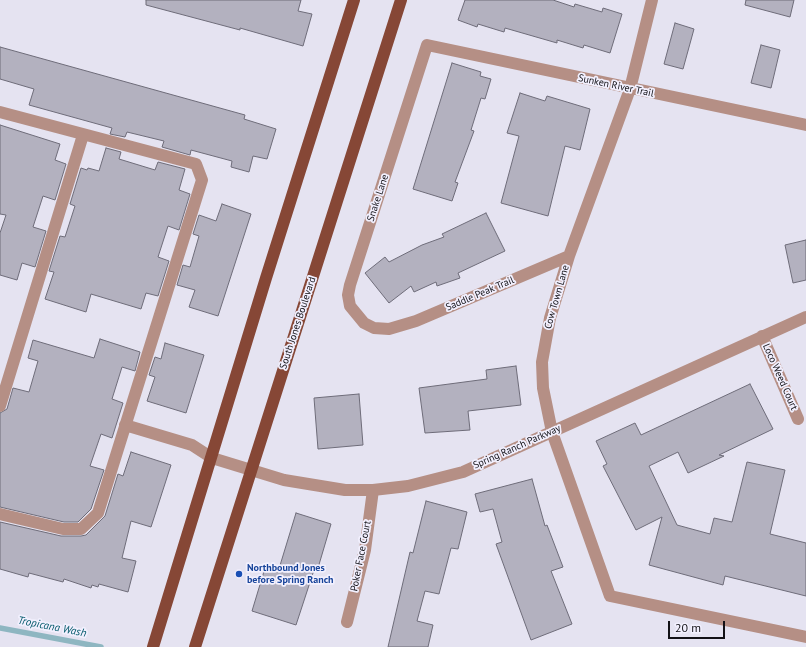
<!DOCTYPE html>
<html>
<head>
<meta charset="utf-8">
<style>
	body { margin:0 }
	#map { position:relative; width:806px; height:647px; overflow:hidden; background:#e5e3f1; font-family:"PT Sans",sans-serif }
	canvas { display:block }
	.scale { position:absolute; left:668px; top:621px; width:57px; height:18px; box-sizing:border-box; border:2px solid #121116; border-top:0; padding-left:5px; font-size:12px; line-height:14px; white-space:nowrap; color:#121116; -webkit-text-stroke:3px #f2f0fe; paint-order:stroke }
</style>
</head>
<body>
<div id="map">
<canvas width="806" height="647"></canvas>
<div class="scale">20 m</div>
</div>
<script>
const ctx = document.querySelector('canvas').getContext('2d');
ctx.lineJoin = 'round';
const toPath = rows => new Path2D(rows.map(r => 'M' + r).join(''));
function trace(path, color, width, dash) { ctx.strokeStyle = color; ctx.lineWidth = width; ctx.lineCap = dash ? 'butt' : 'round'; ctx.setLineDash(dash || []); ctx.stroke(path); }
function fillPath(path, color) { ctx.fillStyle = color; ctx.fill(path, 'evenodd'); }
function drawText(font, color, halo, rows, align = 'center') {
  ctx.font = font + ' "PT Sans",sans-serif'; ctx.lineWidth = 3.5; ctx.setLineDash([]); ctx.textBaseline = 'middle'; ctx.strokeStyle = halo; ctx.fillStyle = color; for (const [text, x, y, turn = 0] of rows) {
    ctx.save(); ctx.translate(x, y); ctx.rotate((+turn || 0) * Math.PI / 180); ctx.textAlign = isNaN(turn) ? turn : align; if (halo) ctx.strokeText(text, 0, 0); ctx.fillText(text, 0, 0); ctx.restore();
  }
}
const stream = toPath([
	[0,628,101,647]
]);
const building = toPath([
	[146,0,301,0,298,11,312,14,303,46,240,28,240,30,146,5,146,0],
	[465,0,553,0,574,7,575,4,602,12,603,8,622,14,610,53,584,45,583,48,557,40,557,43,505,28,504,32,478,24,477,27,458,20,465,0],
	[746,0,794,0,790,17,745,5,746,0],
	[675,23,694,29,683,69,664,64,675,23],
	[761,45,780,50,771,88,751,83,761,45],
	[0,47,245,115,244,119,276,129,267,159,253,156,249,172,231,167,232,161,191,150,190,155,162,147,164,141,127,132,125,137,110,134,112,128,29,105,34,89,0,79,0,47],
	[452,63,481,72,480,76,491,79,485,99,481,98,471,130,474,131,455,182,458,183,452,201,413,189,452,63],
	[520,93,545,101,547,96,590,109,580,150,565,146,548,216,501,203,519,136,507,133,520,93],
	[0,125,60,144,55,160,66,164,55,200,43,196,33,227,46,231,35,267,22,263,17,280,0,275,0,233,6,215,0,214,0,125],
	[106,148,121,152,119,159,155,170,158,162,185,169,179,190,190,194,179,230,168,226,158,257,169,261,158,296,146,293,141,309,91,294,86,312,45,299,54,272,49,271,60,236,65,237,75,206,70,204,81,168,87,170,88,168,99,171,106,148],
	[222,204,251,214,218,316,189,307,195,290,177,285,183,265,190,267,199,236,193,234,199,215,216,221,222,204],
	[486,213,505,251,458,273,460,278,437,286,436,282,414,292,411,286,389,303,365,273,385,257,389,262,422,245,444,237,442,234,486,213],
	[806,240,806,280,793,283,785,245,806,240],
	[100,339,140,352,135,371,122,367,112,399,123,403,112,438,101,434,90,466,104,470,91,509,78,522,64,522,0,507,0,413,7,409,13,388,29,392,38,361,28,358,33,340,94,358,100,339],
	[165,343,204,355,186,413,147,401,155,377,149,375,155,357,161,359,165,343],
	[516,366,521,405,468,411,470,430,425,433,419,388,487,379,486,370,516,366],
	[750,384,773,429,719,455,724,456,688,473,678,452,649,466,677,525,710,534,714,518,732,522,747,462,785,470,770,534,806,543,806,596,725,576,723,585,649,565,662,517,636,530,603,466,607,464,596,441,635,423,641,435,750,384],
	[359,394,363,445,318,449,314,398,359,394],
	[131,452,171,465,151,527,131,521,122,558,136,561,128,592,99,584,98,587,92,585,91,588,64,579,63,582,29,573,28,577,0,569,0,522,61,536,81,536,86,535,105,516,118,474,123,476,131,452],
	[532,479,545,526,547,525,563,567,551,571,572,624,531,640,496,544,502,542,493,509,480,512,475,494,532,479],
	[426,501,467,512,458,549,451,548,439,594,425,591,417,621,433,625,428,647,388,647,410,552,413,553,426,501],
	[296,513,331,524,318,568,315,567,296,625,252,611,265,568,278,572,296,513]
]);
const minor = toPath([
	[652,0,630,89,569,256,550,318,542,362,543,388,552,432,610,596,806,637],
	[0,112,196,164,202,180,98,513,81,529,63,529,0,514],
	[569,256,416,321,389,329,374,328,364,323,350,306,348,295,350,285,427,45,806,125],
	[762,336,798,419],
	[0,406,83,135],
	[125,425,192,445,212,458,284,480,345,490,373,490,408,486,463,472,806,317],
	[347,622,365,550,373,490]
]);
const major = toPath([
	[153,647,266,278,354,0],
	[195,647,401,0]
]);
const markers = [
	[239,574,4,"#1a4fb4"]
];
const streetNames = [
	["Sunken River Trail",616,86,12],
	["Snake Lane",378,198,-72],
	["Saddle Peak Trail",480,294,-23],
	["Cow Town Lane",557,297,-74],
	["South Jones Boulevard",298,323,-72],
	["Loco Weed Court",780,377,66],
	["Spring Ranch Parkway",517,447,-24],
	["Poker Face Court",361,556,-79]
];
const transitNames = [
	["Northbound Jones",247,568],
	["before Spring Ranch",247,580]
];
const waterNames = [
	["Tropicana Wash",52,627,11]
];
trace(stream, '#8eb6c1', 5.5);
fillPath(building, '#b3b1bf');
trace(building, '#6e6c79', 1);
trace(minor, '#b58f85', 12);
trace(major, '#864736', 12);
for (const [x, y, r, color] of markers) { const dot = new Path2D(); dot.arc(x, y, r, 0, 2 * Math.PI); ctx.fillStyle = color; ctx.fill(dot); trace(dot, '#f2f0fe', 1.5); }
drawText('10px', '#121116', '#f2f0fe', streetNames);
drawText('bold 10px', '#164399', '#f2f0fe', transitNames, 'left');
drawText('italic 11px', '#005869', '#f2f0fe', waterNames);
</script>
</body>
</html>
